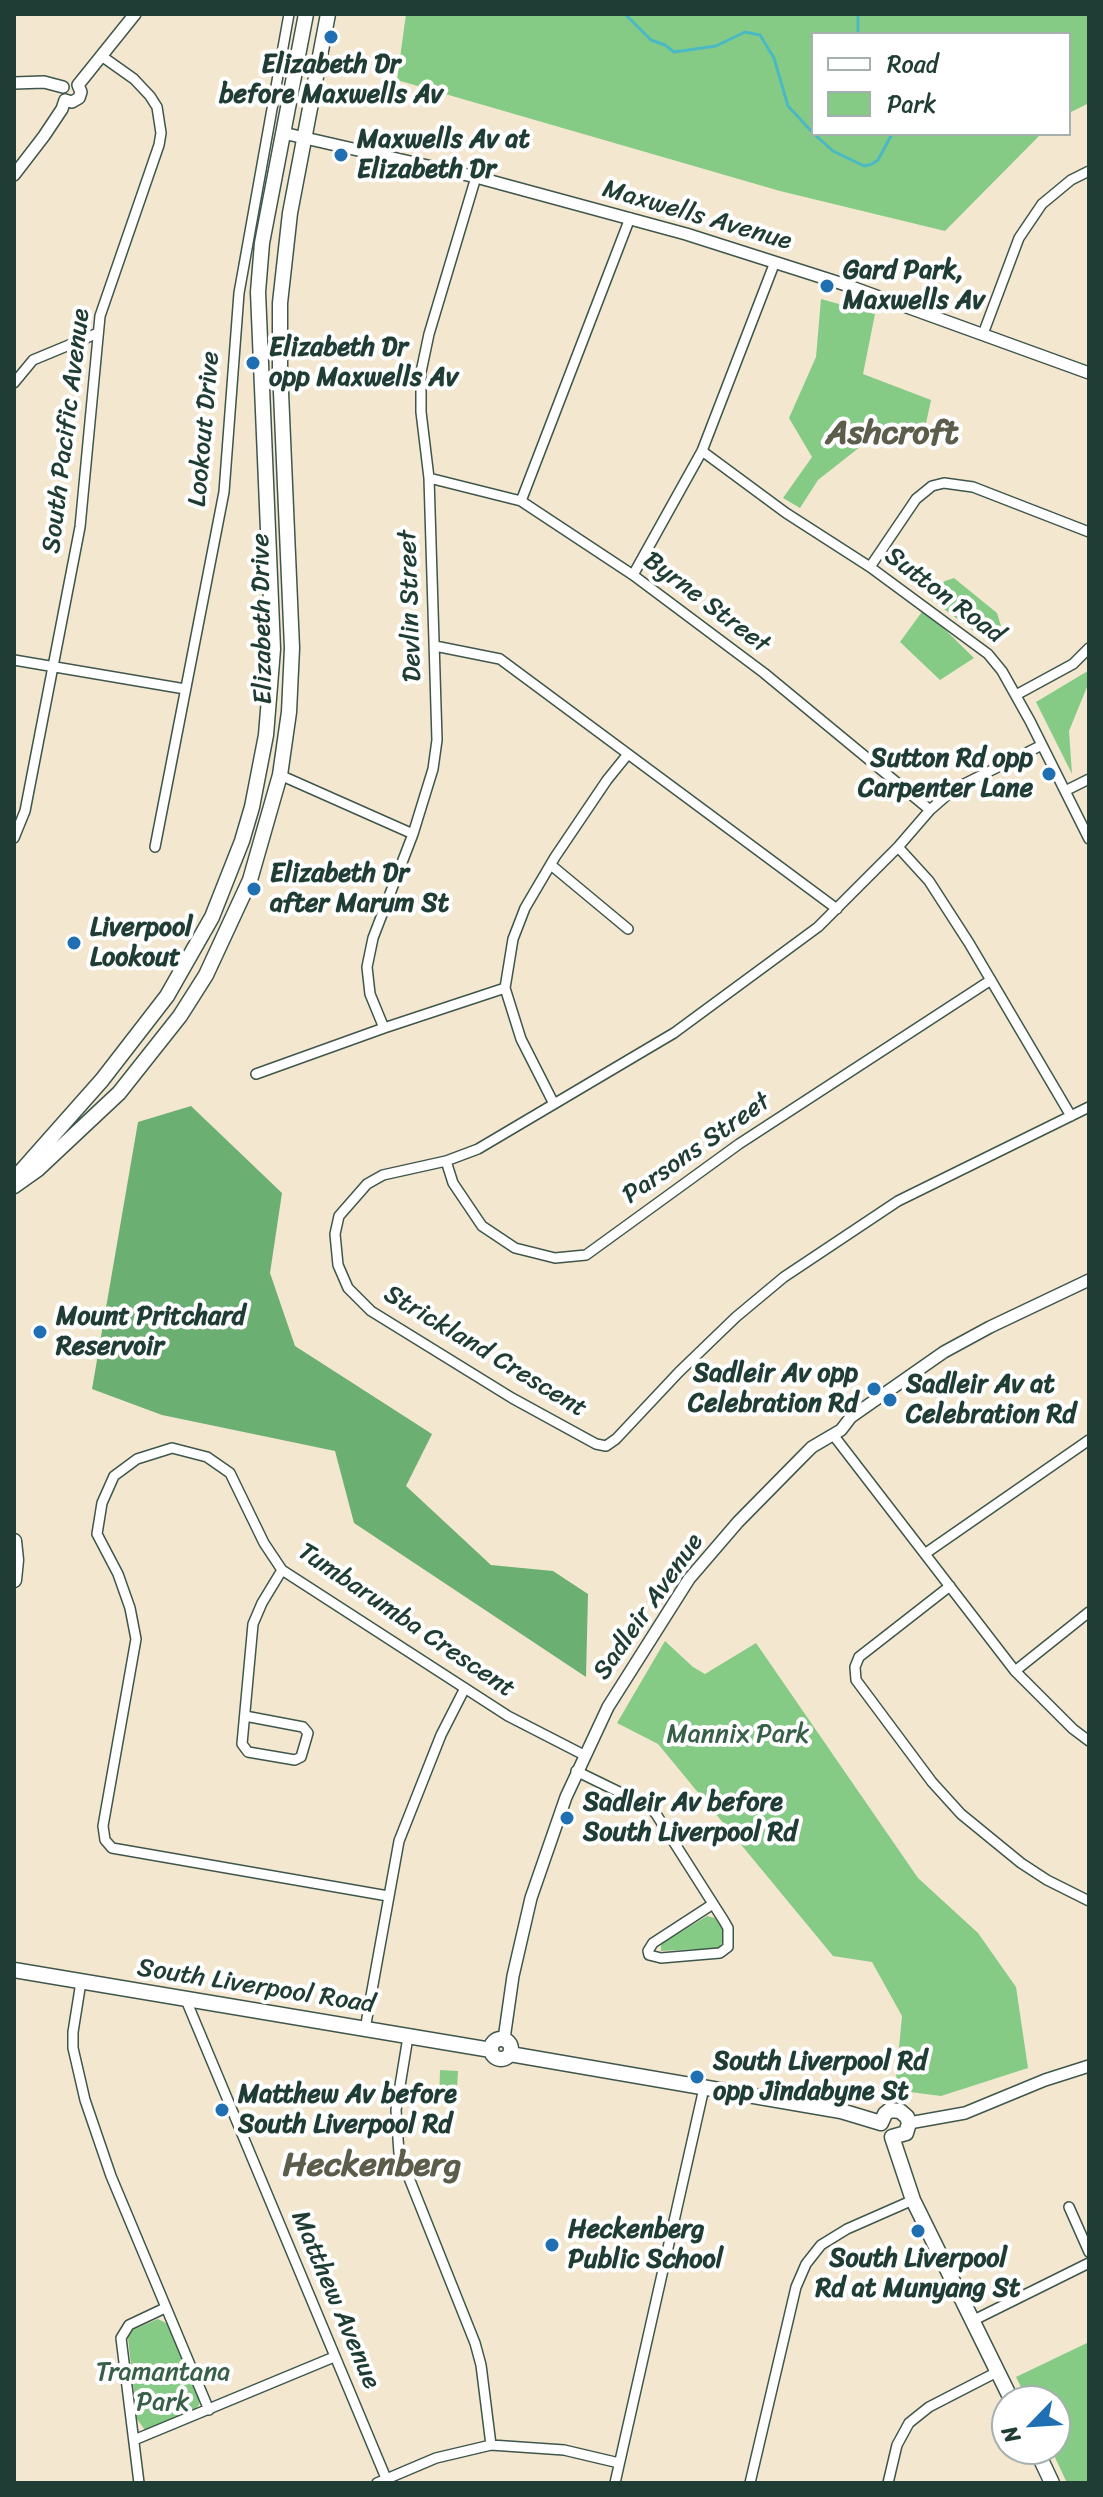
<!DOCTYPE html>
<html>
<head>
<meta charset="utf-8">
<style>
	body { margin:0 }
	#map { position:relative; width:1103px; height:2497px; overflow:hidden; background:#f4e7d0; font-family:Sriracha,sans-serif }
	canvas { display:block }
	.frame { position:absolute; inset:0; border:16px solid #1f3d34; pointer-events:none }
	.legend { position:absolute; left:811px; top:32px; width:260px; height:104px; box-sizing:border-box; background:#fff; border:2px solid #a5b1ae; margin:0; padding:10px 14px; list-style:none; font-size:24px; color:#1f3d34 }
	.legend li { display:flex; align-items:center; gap:16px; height:40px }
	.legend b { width:40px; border:2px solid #a5b1ae }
	.north { position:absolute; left:991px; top:2385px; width:80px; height:80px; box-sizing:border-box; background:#fff; border:2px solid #a5b1ae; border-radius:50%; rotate:245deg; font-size:22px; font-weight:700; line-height:32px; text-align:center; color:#1f3d34 }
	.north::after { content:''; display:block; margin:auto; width:28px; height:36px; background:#1f6fb2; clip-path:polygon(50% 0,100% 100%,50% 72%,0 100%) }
</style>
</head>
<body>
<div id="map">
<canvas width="1103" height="2497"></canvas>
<div class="frame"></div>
<ul class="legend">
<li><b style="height:10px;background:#fff"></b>Road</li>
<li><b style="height:22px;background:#85cb85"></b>Park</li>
</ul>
<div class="north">N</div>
</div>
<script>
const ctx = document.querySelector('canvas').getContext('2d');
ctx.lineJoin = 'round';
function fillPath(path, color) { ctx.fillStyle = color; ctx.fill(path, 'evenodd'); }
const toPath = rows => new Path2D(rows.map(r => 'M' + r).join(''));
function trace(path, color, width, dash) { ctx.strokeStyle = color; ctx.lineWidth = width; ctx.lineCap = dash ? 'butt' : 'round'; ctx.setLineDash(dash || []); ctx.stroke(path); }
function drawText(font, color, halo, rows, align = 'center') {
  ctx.font = font + ' Sriracha,sans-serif'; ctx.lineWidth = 8; ctx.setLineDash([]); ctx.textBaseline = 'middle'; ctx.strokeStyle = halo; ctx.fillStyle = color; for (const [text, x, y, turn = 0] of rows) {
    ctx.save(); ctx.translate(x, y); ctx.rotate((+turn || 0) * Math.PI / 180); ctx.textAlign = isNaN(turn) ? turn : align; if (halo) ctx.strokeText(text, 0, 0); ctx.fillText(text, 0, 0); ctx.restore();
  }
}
const green = toPath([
	[406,14,1089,14,1089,103,1069,113,1069,34,813,34,813,134,1041,134,945,231,780,191,397,80],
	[821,299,875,314,863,374,931,400,925,428,879,432,818,480,800,508,783,498,812,457,789,418,816,357],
	[954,578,997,613,1001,626,993,637,987,640,979,635,932,600,933,592,945,581],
	[924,609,974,658,940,680,900,642],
	[1086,672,1089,673,1089,682,1069,731,1072,774,1036,702],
	[665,1641,693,1667,705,1674,756,1643,918,1878,978,1933,1016,1987,1028,2068,941,2096,895,2090,902,2016,872,1962,833,1956,658,1744,617,1723],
	[707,1916,715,1918,722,1927,724,1939,719,1948,661,1951,661,1944],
	[440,2070,458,2071,456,2105,439,2104],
	[158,2319,168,2324,200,2399,199,2405,193,2411,145,2430,137,2419,128,2338,132,2330],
	[1089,2342,1089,2483,1067,2483,1051,2449,1055,2449,1055,2401,1028,2401,1016,2377]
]);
const forest = toPath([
	[191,1106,282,1193,270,1273,295,1346,432,1434,406,1486,491,1565,553,1571,588,1594,586,1677,354,1523,335,1451,162,1415,92,1389,138,1122]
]);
const stream = toPath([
	[625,14,651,40,665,45,674,52,716,46,745,32,760,35,774,58,788,106,813,133],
	[858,34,858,14],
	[814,134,833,151,864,166,872,164,878,160,892,134]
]);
const minor = toPath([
	[983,334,1019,238,1042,204,1071,180,1089,171],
	[14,383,33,360,98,333],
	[702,451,786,513,870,567,988,654,1002,671,1030,721,1089,839],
	[429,478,521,501,633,575,764,673,930,810],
	[521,501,630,218],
	[870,567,916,499,932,486,944,483,973,487,1089,532],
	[633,575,702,451,775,262],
	[435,646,500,659,837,909],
	[14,660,185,689],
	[1016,695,1073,664,1089,648],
	[1042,745,954,789,930,810,898,847,818,927,674,1033,478,1149,446,1161,383,1175,367,1184,339,1216,335,1234,338,1265,348,1288,371,1311,512,1398,596,1444,606,1446,616,1439,679,1372,736,1317,784,1277,898,1201,1089,1107],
	[280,775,413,834],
	[1065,791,1089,779],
	[14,838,25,811,80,527,100,316,159,145,161,133,157,107,150,96,134,79,103,57],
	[155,847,224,492,239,293,289,14],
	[898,847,929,881,969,943,1071,1116],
	[551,865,628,929],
	[384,1028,370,994,367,967,373,938,413,834,433,769,437,740,429,478,421,412,421,372,429,334,476,177],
	[256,1074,384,1028,505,988],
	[554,1104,521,1039,505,988,513,939,525,908,555,857,607,780,628,754],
	[446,1161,453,1183,482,1226,515,1248,555,1258,586,1255,739,1144,991,980],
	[834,1436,1015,1671,1073,1729,1089,1741],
	[926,1553,1089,1440],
	[950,1586,859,1657,855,1667,856,1680,932,1782,961,1814,1021,1863,1047,1880,1089,1901],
	[1015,1671,1089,1612],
	[245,1716,303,1727,308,1733,301,1757,295,1760,248,1752,242,1744,253,1624,262,1603,282,1570],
	[576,1771,650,1807,656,1814,724,1921,728,1928,728,1947,720,1953,661,1958,649,1955,648,1951,653,1943,713,1904],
	[388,1896,112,1848,105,1840,103,1826,136,1639,130,1608,118,1574,97,1534,102,1503,114,1476,137,1459,172,1448,207,1457,230,1473,264,1543,282,1570,508,1716,584,1755],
	[81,1982,73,2032,73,2048,85,2100,111,2176,209,2410],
	[186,2000,388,2483],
	[365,2029,399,1841,441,1735,465,1688],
	[408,2037,396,2110,399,2153,475,2343,481,2365,491,2445],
	[1069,2207,1089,2252],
	[972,2321,1089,2263],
	[134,2440,334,2357],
	[139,2483,121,2338,129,2325,165,2308],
	[377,2483,436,2458,491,2445,564,2450,619,2463],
	[615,2483,704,2088],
	[750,2483,796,2287,806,2264,821,2245,847,2229,913,2200],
	[888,2483,897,2445,909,2423,929,2407,997,2372]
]);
const tertiary = toPath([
	[14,83,44,82,63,87],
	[78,85,135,14],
	[65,100,72,102,79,98,81,92,78,85],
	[283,133,476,177,686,234,846,285,1089,373],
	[14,175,44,136,62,109,65,100],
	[504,2039,513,1976,531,1898,566,1797,608,1707,689,1579,738,1522,802,1457,812,1447,841,1430,851,1417,944,1352,990,1327,1089,1280],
	[909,2123,965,2113,1045,2080,1089,2066]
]);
const secondary = toPath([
	[14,1541,16,1560,14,1580],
	[14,1970,491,2050],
	'491 2049a10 10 0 1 1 20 0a10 10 0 1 1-20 0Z',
	[510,2054,841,2111,881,2123],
	[881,2123,885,2114,890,2110,900,2111,907,2117,909,2123,906,2133,892,2137],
	[892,2137,913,2200,1012,2401],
	[1036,2449,1052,2483]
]);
const primary = toPath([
	[17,1176,102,1080,167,996,212,917,242,841,252,807,266,735,273,649,258,292,262,243,306,14],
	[14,1186,38,1169,119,1093,180,1016,206,975,250,880,280,775,289,712,292,648,280,369,280,303,290,213,328,14]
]);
const markers = [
	[331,37,8,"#1f6fb2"],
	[341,155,8,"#1f6fb2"],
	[827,286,8,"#1f6fb2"],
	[253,363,8,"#1f6fb2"],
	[1049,774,8,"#1f6fb2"],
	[254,889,8,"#1f6fb2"],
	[74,943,8,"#1f6fb2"],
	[40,1332,8,"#1f6fb2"],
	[874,1389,8,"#1f6fb2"],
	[890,1400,8,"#1f6fb2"],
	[567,1818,8,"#1f6fb2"],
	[697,2077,8,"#1f6fb2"],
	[222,2110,8,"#1f6fb2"],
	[918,2231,8,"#1f6fb2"],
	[552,2245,8,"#1f6fb2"]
];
const poiNames = [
	["Elizabeth Dr",331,65,"center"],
	["before Maxwells Av",331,95,"center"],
	["Maxwells Av at",357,140],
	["Elizabeth Dr",357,170],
	["Gard Park,",843,271],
	["Maxwells Av",843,301],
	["Elizabeth Dr",269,348],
	["opp Maxwells Av",269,378],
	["Sutton Rd opp",1033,759,"right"],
	["Carpenter Lane",1033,789,"right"],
	["Elizabeth Dr",270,874],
	["after Marum St",270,904],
	["Liverpool",90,928],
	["Lookout",90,958],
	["Mount Pritchard",56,1317],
	["Reservoir",56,1347],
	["Sadleir Av opp",858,1374,"right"],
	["Celebration Rd",858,1404,"right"],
	["Sadleir Av at",906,1385],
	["Celebration Rd",906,1415],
	["Sadleir Av before",583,1803],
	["South Liverpool Rd",583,1833],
	["South Liverpool Rd",713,2062],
	["opp Jindabyne St",713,2092],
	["Matthew Av before",238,2095],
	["South Liverpool Rd",238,2125],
	["Heckenberg",568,2230],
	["Public School",568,2260],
	["South Liverpool",918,2259,"center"],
	["Rd at Munyang St",918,2289,"center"]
];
const streetNames = [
	["Maxwells Avenue",697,216,16],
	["Lookout Drive",205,429,-85],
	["South Pacific Avenue",67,431,-83],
	["Sutton Road",944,596,37],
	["Byrne Street",706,603,37],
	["Devlin Street",411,606,-92],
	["Elizabeth Drive",263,619,-91],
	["Parsons Street",697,1149,-35],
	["Strickland Crescent",485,1352,31],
	["Sadleir Avenue",649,1607,-55],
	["Tumbarumba Crescent",406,1621,34],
	["South Liverpool Road",256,1987,9],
	["Matthew Avenue",335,2300,67]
];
const parkNames = [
	["Mannix Park",738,1735],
	["Tramantana",163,2373],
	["Park",163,2403]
];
const districtNames = [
	["Ashcroft",892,434],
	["Heckenberg",372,2166]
];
fillPath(green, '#85cb85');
fillPath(forest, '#6caf72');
trace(stream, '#4bb9c3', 3);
trace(minor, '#3f564b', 12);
trace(tertiary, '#3f564b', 14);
trace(secondary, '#3f564b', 17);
trace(primary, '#3f564b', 17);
trace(minor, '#fff', 9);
trace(tertiary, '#fff', 11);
trace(secondary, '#fff', 14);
trace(primary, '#fff', 14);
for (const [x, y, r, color] of markers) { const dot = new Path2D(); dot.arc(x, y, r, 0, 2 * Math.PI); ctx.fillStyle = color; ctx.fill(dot); trace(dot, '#fff', 3); }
drawText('bold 26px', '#1f3d34', '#fff', poiNames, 'left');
drawText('26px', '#1f3d34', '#fff', streetNames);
drawText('26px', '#386048', '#fff', parkNames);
drawText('bold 34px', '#5d5d4b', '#fff', districtNames);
</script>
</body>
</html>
